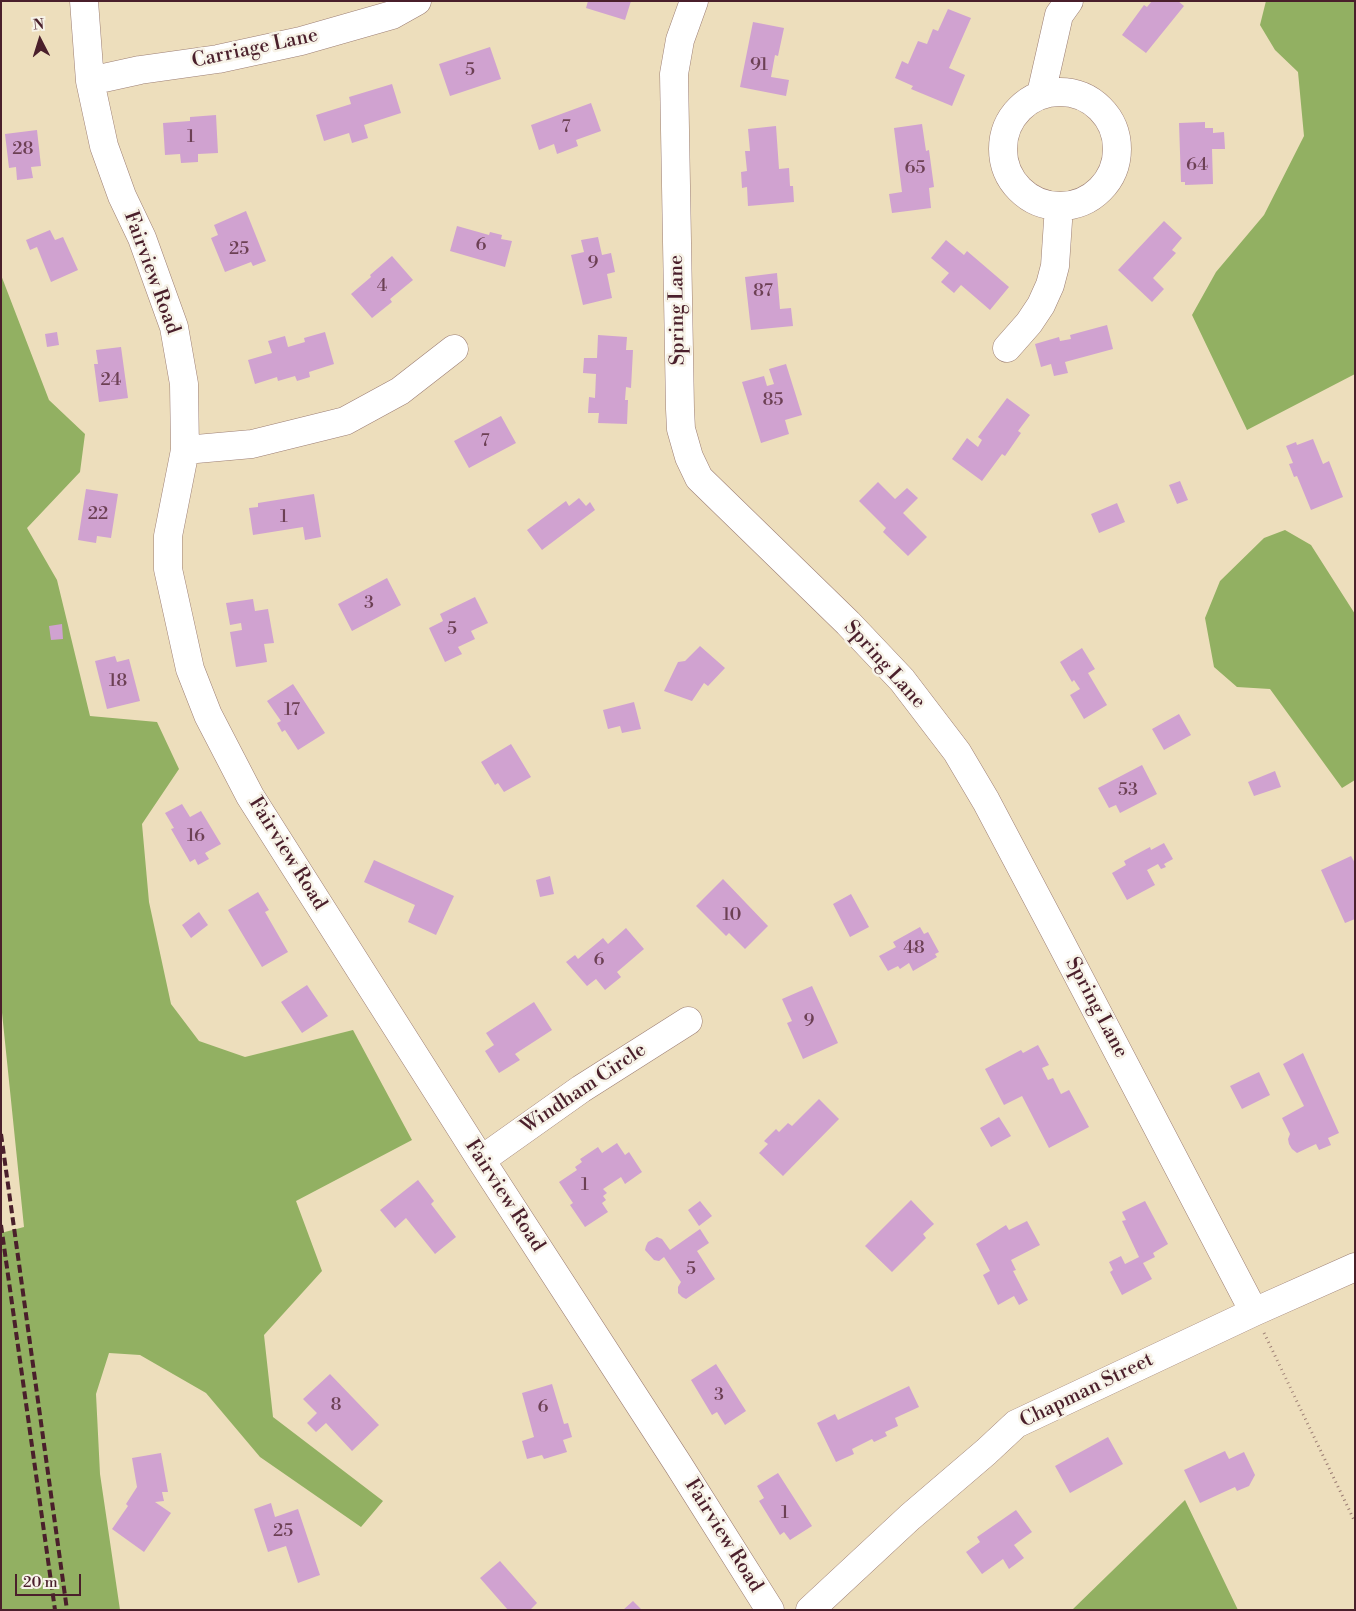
<!DOCTYPE html>
<html>
<head>
<meta charset="utf-8">
<style>
	body { margin:0 }
	#map { position:relative; width:1356px; height:1611px; overflow:hidden; background:#eddebc; font-family:"Libre Bodoni",serif }
	canvas { display:block }
	.frame { position:absolute; inset:0; border:2px solid #4a1f2b; pointer-events:none }
	.north { position:absolute; left:15px; top:15px; width:50px; height:50px; -webkit-text-stroke:4px #f7f3e8; paint-order:stroke; rotate:355deg; font-size:14px; font-weight:700; line-height:20px; text-align:center; color:#4a1f2b }
	.north::after { content:''; display:block; margin:auto; width:18px; height:22px; background:#4a1f2b; clip-path:polygon(50% 0,100% 100%,50% 72%,0 100%) }
	.scale { position:absolute; left:15px; top:1574px; width:66px; height:22px; box-sizing:border-box; border:2px solid #4a1f2b; border-top:0; padding-left:6px; font-size:15px; line-height:18px; white-space:nowrap; color:#4a1f2b; -webkit-text-stroke:4px #f7f3e8; paint-order:stroke }
</style>
</head>
<body>
<div id="map">
<canvas width="1356" height="1611"></canvas>
<div class="frame"></div>
<div class="north">N</div>
<div class="scale">20 m</div>
</div>
<script>
const ctx = document.querySelector('canvas').getContext('2d');
ctx.lineJoin = 'round';
function fillPath(path, color) { ctx.fillStyle = color; ctx.fill(path, 'evenodd'); }
const toPath = rows => new Path2D(rows.map(r => 'M' + r).join(''));
function trace(path, color, width, dash) { ctx.strokeStyle = color; ctx.lineWidth = width; ctx.lineCap = dash ? 'butt' : 'round'; ctx.setLineDash(dash || []); ctx.stroke(path); }
function drawText(font, color, halo, rows, align = 'center') {
  ctx.font = font + ' "Libre Bodoni",serif'; ctx.lineWidth = 5; ctx.setLineDash([]); ctx.textBaseline = 'middle'; ctx.strokeStyle = halo; ctx.fillStyle = color; for (const [text, x, y, turn = 0] of rows) {
    ctx.save(); ctx.translate(x, y); ctx.rotate((+turn || 0) * Math.PI / 180); ctx.textAlign = isNaN(turn) ? turn : align; if (halo) ctx.strokeText(text, 0, 0); ctx.fillText(text, 0, 0); ctx.restore();
  }
}
const forest = toPath([
	[1266,1,1355,1,1355,374,1247,430,1192,315,1216,272,1264,215,1304,136,1298,72,1275,50,1260,25],
	[1,275,49,400,85,434,80,472,27,528,57,580,90,716,157,722,179,769,142,824,149,902,171,1004,199,1041,245,1057,353,1030,412,1140,296,1201,322,1271,264,1335,273,1417,383,1501,361,1527,260,1457,206,1393,140,1355,109,1353,96,1394,100,1474,120,1610,1,1610,1,1233,24,1227,1,1003],
	[1285,530,1311,545,1355,614,1355,780,1342,788,1270,689,1237,687,1214,667,1205,618,1220,581,1264,538],
	[1185,1500,1238,1610,1072,1610]
]);
const building = toPath([
	[588,1,631,1,625,20,586,8],
	[1152,1,1178,1,1184,6,1146,53,1122,35,1144,5,1147,7],
	[948,9,971,18,949,68,965,75,952,106,911,89,913,86,895,78,902,61,908,64,918,41,927,44,933,29,938,31],
	[753,22,784,28,778,56,775,55,771,77,789,80,786,96,740,87],
	[490,47,501,79,450,96,439,64],
	[392,84,401,113,364,125,368,138,352,143,349,133,324,141,316,115,351,104,349,97],
	[591,103,601,131,576,140,578,146,557,154,554,144,539,150,531,125],
	[216,115,218,153,198,154,198,162,181,163,180,154,165,155,163,123,190,121,190,117],
	[1205,122,1205,128,1213,128,1213,133,1224,132,1225,149,1212,149,1213,184,1185,185,1185,182,1181,182,1179,123],
	[922,124,926,151,929,150,934,187,929,188,931,208,892,213,889,194,902,192,894,128],
	[776,126,779,169,789,168,790,186,793,186,794,202,748,206,747,187,742,188,741,172,747,171,745,151,750,151,748,129],
	[37,130,41,166,31,167,33,178,17,180,16,167,9,168,5,134],
	[246,211,266,261,253,266,251,262,225,272,211,238,218,235,214,225],
	[1164,221,1182,238,1172,250,1176,253,1153,278,1164,289,1152,302,1118,270],
	[457,226,489,235,490,232,502,235,501,239,512,241,505,267,450,251],
	[50,230,55,240,63,237,78,270,51,282,37,247,30,250,26,240],
	[598,237,602,255,611,253,615,272,607,274,612,298,583,305,571,255,584,252,581,240],
	[946,240,964,255,967,251,1009,287,990,310,961,285,954,293,941,282,949,273,931,258],
	[392,256,413,280,390,299,392,302,372,318,351,294,371,277,370,275],
	[777,273,780,309,791,308,793,326,751,330,745,277],
	[1107,325,1113,349,1065,362,1068,373,1054,376,1051,364,1041,367,1035,344,1059,337,1060,341,1071,339,1070,335],
	[57,332,59,345,47,347,45,334],
	[325,332,334,364,309,372,310,377,297,381,295,376,278,381,277,377,255,384,248,360,272,353,268,341,285,336,288,347,305,342,304,338],
	[598,335,627,337,626,350,633,350,631,388,626,387,625,400,628,400,627,424,598,423,599,413,588,413,589,397,595,398,596,374,583,373,584,358,597,358],
	[121,347,128,398,99,402,94,364,98,364,96,350],
	[786,364,802,415,785,420,789,434,761,443,742,382,764,376,767,386,774,384,769,369],
	[1007,398,1030,415,1018,431,1021,433,1005,456,1002,454,982,481,952,459,967,438,978,447,982,440,978,437],
	[501,416,516,443,469,468,454,441],
	[1313,439,1323,464,1329,461,1343,497,1311,510,1297,476,1294,477,1289,464,1293,463,1286,446,1296,442,1297,445],
	[1180,481,1188,500,1177,504,1169,485],
	[878,482,895,499,907,488,918,498,903,513,927,537,908,556,883,532,886,528,859,501],
	[86,489,118,494,111,538,97,536,96,543,78,540],
	[314,494,321,537,305,540,303,527,253,535,249,508,258,507,258,503],
	[579,498,586,506,590,502,595,510,542,550,527,530,566,501,569,506],
	[1117,503,1125,522,1099,533,1091,514],
	[387,578,401,605,352,631,338,604],
	[475,597,488,623,471,631,475,639,458,647,462,654,445,662,429,628,443,621,440,614],
	[253,599,255,611,268,609,274,643,264,644,267,662,236,667,230,632,242,630,241,623,230,625,226,603],
	[62,624,63,639,51,640,49,626],
	[700,646,725,668,708,686,704,683,692,701,664,691,678,662,685,661],
	[1082,648,1095,669,1088,673,1107,705,1084,719,1070,695,1080,689,1074,680,1072,682,1060,662],
	[115,656,117,662,129,659,140,701,107,709,95,661],
	[293,684,325,733,298,750,285,730,282,732,277,723,281,721,267,701],
	[634,702,641,729,622,733,620,726,608,729,603,710],
	[1179,714,1191,735,1164,750,1152,729],
	[511,744,531,777,504,792,498,783,495,785,481,762],
	[1142,765,1157,794,1120,813,1116,805,1109,808,1098,788],
	[1275,771,1281,787,1254,796,1248,782],
	[182,804,190,817,201,811,221,844,205,853,209,859,198,865,195,859,190,862,171,829,174,828,165,813],
	[1164,843,1173,859,1164,864,1166,867,1161,869,1158,864,1147,870,1155,885,1127,900,1112,873,1126,865,1124,861,1150,847,1151,850],
	[1351,856,1355,863,1355,919,1345,923,1321,870],
	[374,860,454,896,436,935,408,922,415,905,364,882],
	[550,876,554,894,540,897,536,880],
	[723,879,768,926,745,949,729,933,726,936,696,906],
	[258,892,269,910,265,912,288,952,262,967,228,910],
	[851,894,869,927,850,937,833,904],
	[199,912,208,925,191,938,182,925],
	[920,927,924,934,928,932,939,952,935,954,937,957,913,971,909,963,900,969,898,966,888,971,879,956,896,947,893,942],
	[626,928,644,949,617,972,621,977,605,990,596,979,587,986,566,962,575,955,578,959,603,938,608,944],
	[307,985,328,1016,302,1033,281,1002],
	[812,986,838,1043,803,1059,787,1023,792,1021,782,999],
	[534,1002,552,1030,515,1054,520,1060,499,1073,485,1051,494,1045,486,1033],
	[1038,1045,1049,1065,1042,1068,1048,1080,1053,1078,1061,1094,1069,1090,1089,1127,1049,1148,1022,1096,1004,1105,985,1069,1021,1050,1023,1053],
	[1303,1053,1339,1133,1328,1138,1331,1145,1319,1150,1316,1144,1297,1153,1292,1149,1289,1144,1288,1139,1290,1134,1282,1118,1304,1106,1283,1064],
	[1259,1072,1270,1095,1242,1109,1230,1086],
	[819,1099,839,1119,783,1176,759,1153,768,1144,764,1141,776,1129,779,1132,788,1123,792,1126],
	[999,1117,1011,1136,991,1147,980,1128],
	[617,1143,625,1155,629,1152,642,1172,625,1184,621,1177,603,1189,607,1193,603,1196,606,1200,602,1203,608,1212,585,1227,570,1205,573,1203,559,1182,577,1170,575,1167,582,1162,580,1159,598,1147,602,1153],
	[418,1180,434,1201,431,1204,456,1237,435,1254,406,1218,395,1228,380,1210],
	[911,1200,934,1224,923,1234,926,1238,892,1272,865,1246],
	[700,1201,712,1216,699,1226,688,1210],
	[1145,1201,1168,1244,1153,1253,1155,1257,1143,1263,1152,1279,1122,1295,1110,1272,1113,1270,1109,1262,1121,1256,1125,1264,1139,1257,1122,1221,1126,1220,1122,1212],
	[1027,1221,1040,1245,1011,1260,1016,1270,1013,1271,1028,1300,1019,1305,1014,1296,998,1305,983,1275,990,1271,976,1244,1006,1225,1009,1230],
	[700,1229,709,1243,697,1251,715,1279,686,1299,682,1297,678,1293,678,1287,681,1282,664,1257,659,1261,654,1260,645,1250,646,1246,648,1242,657,1237,662,1239,670,1250],
	[716,1364,746,1411,725,1425,717,1412,712,1415,691,1380],
	[330,1374,379,1425,352,1451,326,1423,316,1432,307,1423,317,1413,303,1399],
	[552,1384,564,1424,568,1423,572,1437,563,1440,567,1452,544,1459,542,1455,527,1459,522,1441,534,1437,522,1393],
	[909,1386,919,1407,895,1418,898,1426,885,1432,887,1436,874,1442,872,1439,852,1449,854,1454,836,1462,817,1423,835,1414,838,1420],
	[1108,1437,1123,1464,1070,1493,1055,1466],
	[1225,1451,1229,1459,1244,1452,1255,1475,1249,1486,1237,1491,1235,1487,1200,1503,1184,1470],
	[161,1453,168,1492,162,1492,164,1501,155,1502,171,1513,144,1552,112,1529,128,1506,126,1504,137,1487,132,1458],
	[778,1473,812,1526,790,1540,784,1532,780,1535,759,1501,764,1498,757,1486],
	[271,1503,275,1517,298,1509,320,1575,298,1583,286,1546,268,1552,254,1509],
	[1016,1510,1032,1532,1014,1545,1024,1558,1009,1569,1003,1559,982,1574,966,1552,980,1542,977,1537],
	[500,1561,537,1603,530,1610,508,1610,480,1578],
	[633,1601,642,1610,623,1610]
]);
const path = toPath([
	[1264,1333,1355,1522]
]);
const minor = toPath([
	[84,1,90,81,104,146,122,196,142,238,174,327,184,384,185,450,168,536,168,569,190,669,208,715,250,796,481,1160,678,1464,770,1610],
	[694,1,680,40,674,74,680,409,681,429,689,457,699,478,848,623,902,680,957,752,986,801,1060,941,1254,1312],
	[90,81,140,70,218,59,301,41,392,15,417,1],
	'1003 149a57 57 0 1 1 114 0a57 57 0 1 1-114 0Z',
	[1041,94,1059,15,1069,1],
	[1007,348,1029,323,1041,305,1050,285,1055,266,1059,206],
	[185,450,252,444,345,421,400,391,454,349],
	[481,1160,581,1089,688,1021],
	[810,1610,910,1517,986,1452,1016,1424,1254,1312,1355,1267]
]);
const rail = toPath([
	[1,1134,67,1610],
	[1,1225,55,1610]
]);
const numberNames = [
	["91",759,66],
	["5",470,71],
	["7",566,128],
	["1",191,138],
	["28",23,150],
	["64",1197,166],
	["65",915,169],
	["6",481,246],
	["25",239,250],
	["9",593,264],
	["4",382,287],
	["87",763,292],
	["24",111,381],
	["85",773,401],
	["7",485,442],
	["22",98,515],
	["1",284,518],
	["3",369,604],
	["5",452,630],
	["18",118,682],
	["17",292,711],
	["53",1128,791],
	["16",196,837],
	["10",732,916],
	["48",914,949],
	["6",599,961],
	["9",809,1022],
	["1",585,1186],
	["5",691,1270],
	["3",719,1396],
	["8",336,1406],
	["6",543,1408],
	["1",785,1514],
	["25",283,1532]
];
const streetNames = [
	["Carriage Lane",255,49,-12],
	["Fairview Road",151,273,70],
	["Spring Lane",678,310,-91],
	["Spring Lane",884,665,48],
	["Fairview Road",287,854,58],
	["Spring Lane",1096,1008,62],
	["Windham Circle",584,1089,-34],
	["Fairview Road",504,1196,57],
	["Chapman Street",1087,1391,-26],
	["Fairview Road",723,1536,58]
];
fillPath(forest, '#92b062');
fillPath(building, '#d0a2d0');
trace(minor, '#9c7e74', 29);
trace(path, '#9c7e74', 3, [1, 4]);
trace(minor, '#fff', 28);
trace(rail, '#4a1f2b', 4, [8, 4]);
drawText('18px', '#6c4054', null, numberNames);
drawText('20px', '#4a1f2b', '#f7f3e8', streetNames);
</script>
</body>
</html>
